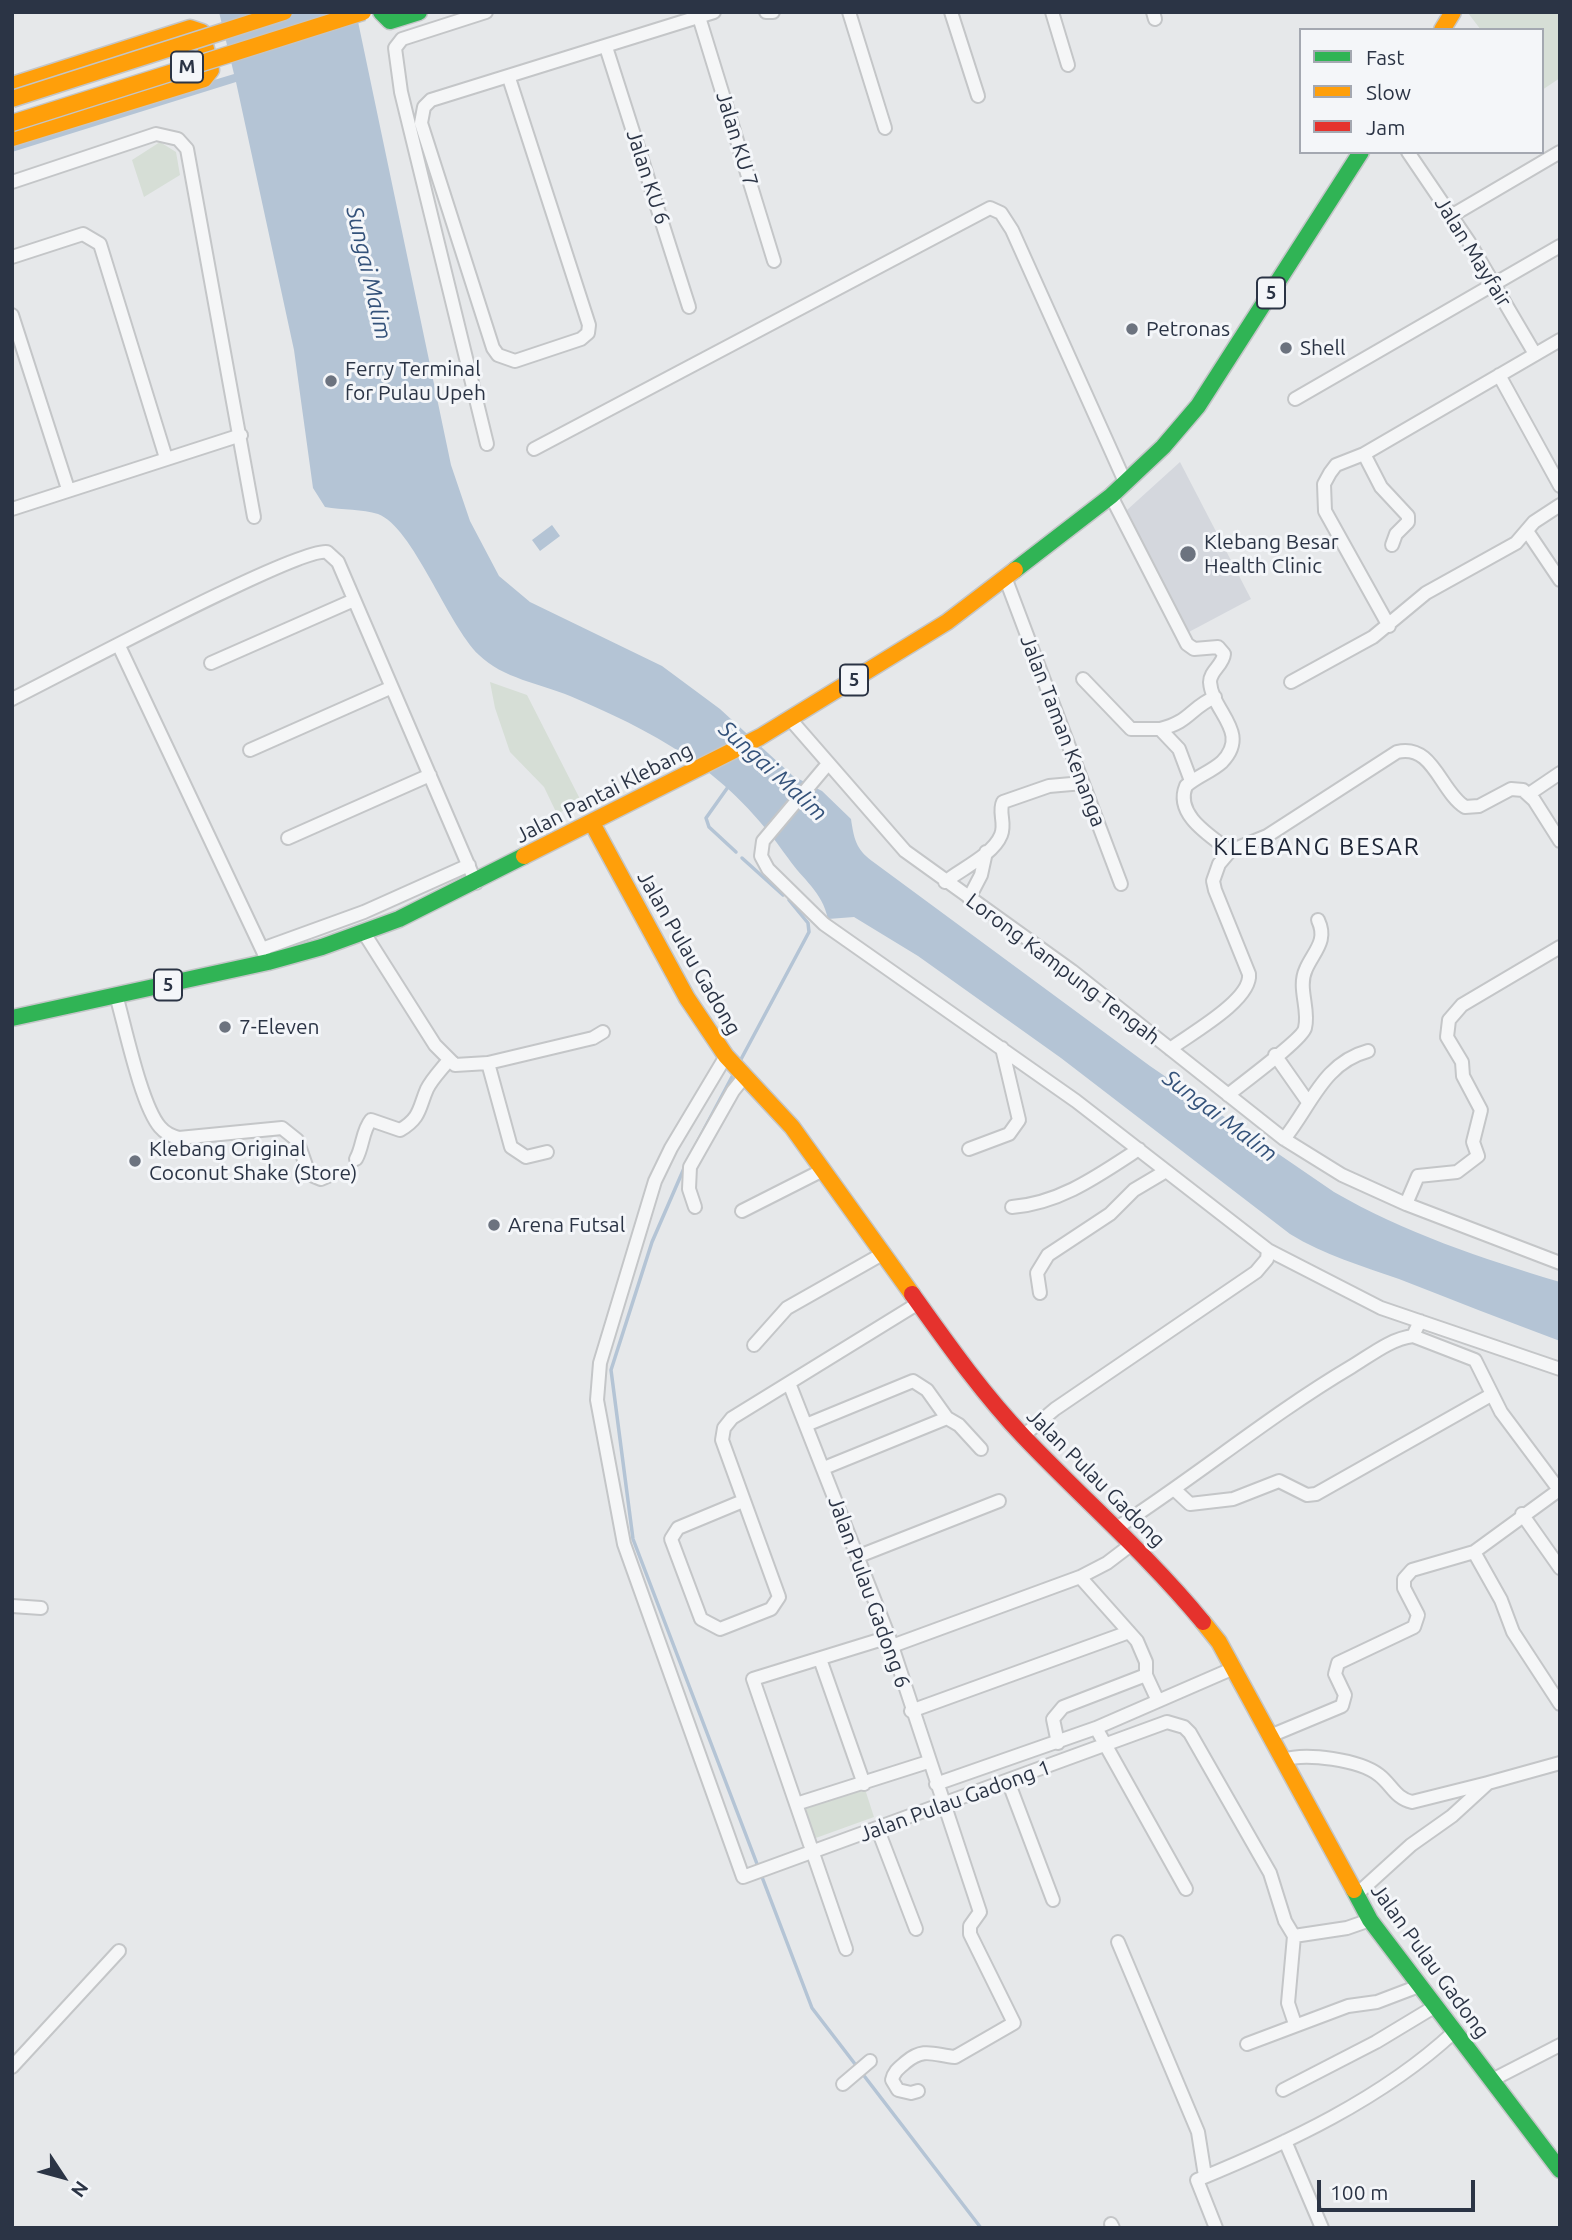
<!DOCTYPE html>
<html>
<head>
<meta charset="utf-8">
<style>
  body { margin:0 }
  #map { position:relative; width:1572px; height:2240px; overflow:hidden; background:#e6e8ea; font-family:Ubuntu,sans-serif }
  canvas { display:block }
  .frame { position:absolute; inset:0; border:14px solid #2b3445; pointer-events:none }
  .legend { position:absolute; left:1299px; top:28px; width:245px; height:126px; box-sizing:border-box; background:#f4f6f9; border:2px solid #a4a8b1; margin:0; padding:9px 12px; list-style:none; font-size:21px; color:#2b3445 }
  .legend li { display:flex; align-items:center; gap:14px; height:35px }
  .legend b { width:35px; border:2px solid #a4a8b1 }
  .north { position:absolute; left:28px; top:2142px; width:70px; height:70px; -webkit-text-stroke:5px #f4f6f9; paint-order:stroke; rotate:126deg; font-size:19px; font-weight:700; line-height:28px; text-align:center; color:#2b3445 }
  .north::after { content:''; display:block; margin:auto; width:24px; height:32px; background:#2b3445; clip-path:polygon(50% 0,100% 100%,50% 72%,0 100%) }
  .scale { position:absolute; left:1317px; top:2180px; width:158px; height:32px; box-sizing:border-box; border:4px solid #2b3445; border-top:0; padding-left:9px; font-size:21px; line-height:24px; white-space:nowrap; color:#2b3445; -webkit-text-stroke:5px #f4f6f9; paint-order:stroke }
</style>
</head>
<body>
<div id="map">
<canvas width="1572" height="2240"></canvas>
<div class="frame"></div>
<ul class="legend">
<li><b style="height:9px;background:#30b455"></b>Fast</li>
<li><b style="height:9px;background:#ff9f0a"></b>Slow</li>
<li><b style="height:9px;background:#e5322d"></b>Jam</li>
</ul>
<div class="north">N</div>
<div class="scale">100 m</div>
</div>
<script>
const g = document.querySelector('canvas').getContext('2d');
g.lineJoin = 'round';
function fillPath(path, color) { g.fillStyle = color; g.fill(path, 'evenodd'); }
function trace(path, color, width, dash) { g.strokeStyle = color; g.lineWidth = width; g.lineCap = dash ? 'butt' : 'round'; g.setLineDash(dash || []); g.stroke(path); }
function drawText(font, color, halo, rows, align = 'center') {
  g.font = font + ' Ubuntu,sans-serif'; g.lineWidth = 6; g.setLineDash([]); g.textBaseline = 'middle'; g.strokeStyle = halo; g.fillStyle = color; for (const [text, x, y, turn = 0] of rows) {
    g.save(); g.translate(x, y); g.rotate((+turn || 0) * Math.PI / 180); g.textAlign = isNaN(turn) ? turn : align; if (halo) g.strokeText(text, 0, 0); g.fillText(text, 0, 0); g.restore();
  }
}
fillPath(new Path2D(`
  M1180 462 1251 599 1187 633 1127 510Z`), '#d4d7dd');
fillPath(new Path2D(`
  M1560 12V78L1542 90V30H1481L1468 13Z
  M160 142 176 152 180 175 144 197 132 160Z
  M490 682 527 695 581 801 557 814 544 787 510 752 495 708Z
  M864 1786 874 1817 813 1839 803 1808Z`), '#d6ded6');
fillPath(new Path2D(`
  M219 12H356L451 465 470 521 499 576 530 602 662 666 720 709 793 776 822 791 851 819C854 839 856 849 872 861L1150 1066 1334 1192C1403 1232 1483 1259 1560 1282V1341C1506 1321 1453 1300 1399 1279 1362 1266 1324 1255 1290 1234L1061 1058 918 956 854 917 828 919C822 891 803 880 788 858 729 773 664 736 570 696 541 684 502 678 479 655 447 624 413 527 378 514 363 509 342 510 325 507L313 488 294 350 236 82 12 152V141L234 74Z
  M552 525 560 536 540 551 532 540Z`), '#b4c4d5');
trace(new Path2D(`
  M728 787 706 818 709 827 736 852
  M742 858 783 895
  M739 1063 809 932 808 923 789 900
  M693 1150 734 1073
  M685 1166 652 1242 611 1370 633 1539 812 2008 981 2228`), '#b4c4d5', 3.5);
const street = new Path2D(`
  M486 12 402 39 395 48 401 92 487 444
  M766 12H773
  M849 12 885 128
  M951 12 978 96
  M1052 12 1068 65
  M1153 12 1155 19
  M699 17 774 261
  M606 47 689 307
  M509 78 589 325 588 333 581 339 515 361 498 355 493 348 421 123 424 107 431 100 714 12
  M1408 152 1469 242 1535 354
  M12 182 156 134 178 139 187 149 254 517
  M1451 216 1560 152
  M12 257 83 234 100 244 166 458
  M12 315 68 489
  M1499 375 1560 486
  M1295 399 1560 246
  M534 449 990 208 1001 213 1012 230 1126 484
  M1364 454 1381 487 1408 516V522L1396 534 1392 545
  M1111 496 1187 644 1194 649 1218 647 1224 654C1223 665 1210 671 1210 682 1212 712 1251 732 1222 762 1211 772 1197 776 1186 786 1174 815 1211 836 1230 851
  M12 509 241 435
  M1527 531 1560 580
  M1005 577 1121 884
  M1389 626 1325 511 1324 484 1330 473 1336 465 1364 454 1560 340
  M119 646 268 962
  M211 663 354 600
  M1083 679 1131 729H1160L1179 749 1191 781
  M1291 682 1373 637 1426 593 1516 543 1534 522 1560 505
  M12 699C55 678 300 546 327 552L338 562 476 883
  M790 719 905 851 1072 971 1284 1139 1342 1175 1406 1204 1560 1263
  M1160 729C1190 722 1190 708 1215 697
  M250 750 390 688
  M827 765 763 841 761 856 768 869 824 924 1076 1101 1268 1250 1381 1308 1560 1369
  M1529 794 1560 773
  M288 838 430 775
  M945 882C961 869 993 855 1001 835 1006 823 998 812 1003 802L1049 786 1083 783
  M969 898 981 875 986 852
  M364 933 435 1045 455 1065 488 1063 593 1038 603 1032
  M262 949 364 912 469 865
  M116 995C125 1026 141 1105 160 1127 165 1133 171 1136 179 1138L282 1128 297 1140 309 1174 321 1179 328 1176
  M1170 1049C1190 1034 1252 1000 1249 974L1215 890 1213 881 1219 864 1230 851 1267 836 1397 752C1433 743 1440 791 1465 807L1479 806 1511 789 1523 790 1534 800 1560 841
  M1275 1055 1308 1102
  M726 1056 671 1148 655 1181 600 1363 597 1400 624 1544 743 1877 1167 1722 1184 1727 1190 1733 1270 1873 1285 1921 1294 1936 1288 2003 1295 2024
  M488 1063 511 1147 526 1157 547 1152
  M1228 1095C1241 1084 1303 1039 1305 1028 1310 1009 1297 988 1306 969 1314 951 1328 941 1318 920
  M1284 1139C1311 1106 1323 1063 1368 1051
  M969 1149 1009 1134 1019 1120 1002 1048
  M356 1159C363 1147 362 1131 371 1120L400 1130C421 1118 419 1107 427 1089 432 1079 441 1070 448 1061
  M1406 1204 1418 1176 1457 1172 1478 1156 1473 1142 1481 1110 1463 1076 1462 1062 1447 1037 1449 1020 1462 1005 1560 947
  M695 1207 689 1189 690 1167 733 1091 741 1081 748 1078
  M1012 1207C1061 1203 1099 1175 1139 1149
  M742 1211 823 1170
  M1040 1293 1037 1273 1048 1255 1110 1214 1134 1190 1166 1171
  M1413 1336 1475 1360 1501 1412 1560 1491
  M754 1345 787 1308 884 1253
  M789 1383 889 1637 980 1912 970 1926V1934L1014 2023 955 2057C934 2055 924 2047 906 2062 899 2068 894 2071 892 2080L898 2090 911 2093 918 2091
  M806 1425 913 1381 927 1390 947 1418
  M1023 1436 1055 1409 1256 1272 1267 1259 1268 1250
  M824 1468 947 1418 959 1425 981 1449
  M1175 1490 1190 1504 1233 1499 1279 1481 1307 1495 1316 1494 1491 1395
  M743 1501 678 1528 671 1539 701 1619 720 1629 771 1609 779 1597 722 1440 724 1428 732 1418 917 1304
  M1522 1514 1560 1568
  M1118 1527C1197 1476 1270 1415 1351 1367 1371 1355 1390 1339 1413 1336L1420 1321
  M1474 1552 1501 1600 1513 1632 1560 1704
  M859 1556 999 1501
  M1080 1577 1137 1641 1146 1662V1675L1158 1701
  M12 1606 41 1608
  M892 1646 1080 1577 1107 1563 1132 1544
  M820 1659 864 1784
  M911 1711 1129 1632
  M1096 1728 1186 1889
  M1270 1736 1342 1706 1345 1695 1335 1674 1338 1663 1414 1627 1418 1615 1404 1588V1579L1412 1570 1474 1552 1559 1490
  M1058 1743 1053 1719 1063 1707 1146 1675
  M1283 1760C1306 1752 1360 1760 1379 1775 1392 1785 1395 1798 1412 1802L1488 1783
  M1008 1781 1053 1900
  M936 1784 1096 1728 1234 1668
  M796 1804 928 1762
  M878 1830 916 1929
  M1356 1895 1411 1845 1452 1816 1488 1783 1560 1763
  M1294 1936 1347 1928 1370 1920
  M1118 1942 1198 2132 1205 2176
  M846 1949 753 1679 889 1637
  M1247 2044 1348 2006 1377 2002 1419 1986
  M12 2067 119 1951
  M1492 2080 1560 2045
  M843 2084 870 2061
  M1283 2090 1376 2042 1434 2007
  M1285 2141 1322 2228
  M1111 2224 1113 2228
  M1216 2228 1197 2180C1287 2143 1382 2099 1454 2032`);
const fast = new Path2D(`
  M381 12 390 21 419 12
  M1015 570 1111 496 1163 447 1198 406 1361 152
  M12 1018 268 962 322 947 399 919 524 856
  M1354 1890 1370 1920 1560 2170`);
const slow = new Path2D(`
  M1442 30 1453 12
  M12 85 190 28 202 32 211 70 204 79 12 138
  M592 823 687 998 726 1056 792 1127 912 1294
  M524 856 760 737 947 622 1015 570
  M1203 1622 1219 1642 1354 1890`);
const jam = new Path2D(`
  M912 1294C947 1343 982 1393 1024 1437 1083 1499 1148 1555 1203 1622`);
trace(street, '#c4c6c8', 16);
trace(fast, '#c4c6c8', 19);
trace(slow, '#c4c6c8', 19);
trace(jam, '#c4c6c8', 19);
trace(street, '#f5f6f7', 12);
trace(fast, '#30b455', 16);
trace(slow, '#ff9f0a', 16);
trace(jam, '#e5322d', 16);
const slowBridge = new Path2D(`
  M12 99 284 12
  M12 123 363 12`);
trace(slowBridge, '#c2c5c8', 19, []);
trace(slowBridge, '#ff9f0a', 16);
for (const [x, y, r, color] of [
  [1132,329,7,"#6c737f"],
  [1286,348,7,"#6c737f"],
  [331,381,7,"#6c737f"],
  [1188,554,9,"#6c737f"],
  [225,1027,7,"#6c737f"],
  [135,1161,7,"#6c737f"],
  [494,1225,7,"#6c737f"]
]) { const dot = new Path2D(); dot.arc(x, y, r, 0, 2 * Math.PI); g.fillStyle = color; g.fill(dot); trace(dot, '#f4f6f9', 2.5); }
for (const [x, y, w] of [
  [187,67,32],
  [1271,293,28],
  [854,680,28],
  [168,985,28]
]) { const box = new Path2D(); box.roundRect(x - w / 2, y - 15.5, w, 31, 5); g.fillStyle = '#f4f6f9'; g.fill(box); trace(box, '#2b3445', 2); }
drawText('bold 19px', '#2b3445', null, [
  ["M",187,67],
  ["5",1271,293],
  ["5",854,680],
  ["5",168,985]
]);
drawText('21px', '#2b3445', '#f4f6f9', [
  ["Jalan KU 7",737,139,73],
  ["Jalan KU 6",648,177,72],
  ["Jalan Mayfair",1473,252,58],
  ["Jalan Taman Kenanga",1063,731,69],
  ["Jalan Pantai Klebang",604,793,-27],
  ["Jalan Pulau Gadong",689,953,60],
  ["Lorong Kampung Tengah",1063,969,37],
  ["Jalan Pulau Gadong",1096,1478,45],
  ["Jalan Pulau Gadong 6",869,1592,70],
  ["Jalan Pulau Gadong 1",955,1801,-20],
  ["Jalan Pulau Gadong",1430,1961,54]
]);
drawText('21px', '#2b3445', '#f4f6f9', [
  ["Petronas",1146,329],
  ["Shell",1300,348],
  ["Ferry Terminal",345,369],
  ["for Pulau Upeh",345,393],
  ["Klebang Besar",1204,542],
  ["Health Clinic",1204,566],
  ["7-Eleven",239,1027],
  ["Klebang Original",149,1149],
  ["Coconut Shake (Store)",149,1173],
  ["Arena Futsal",508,1225]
], 'left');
drawText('italic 23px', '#34527a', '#f4f6f9', [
  ["Sungai Malim",369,273,77],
  ["Sungai Malim",773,771,42],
  ["Sungai Malim",1220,1116,37]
]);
g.letterSpacing = '2px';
drawText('24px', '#1d2536', '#f4f6f9', [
  ["KLEBANG BESAR",1317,847]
]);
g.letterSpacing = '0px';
</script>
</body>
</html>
